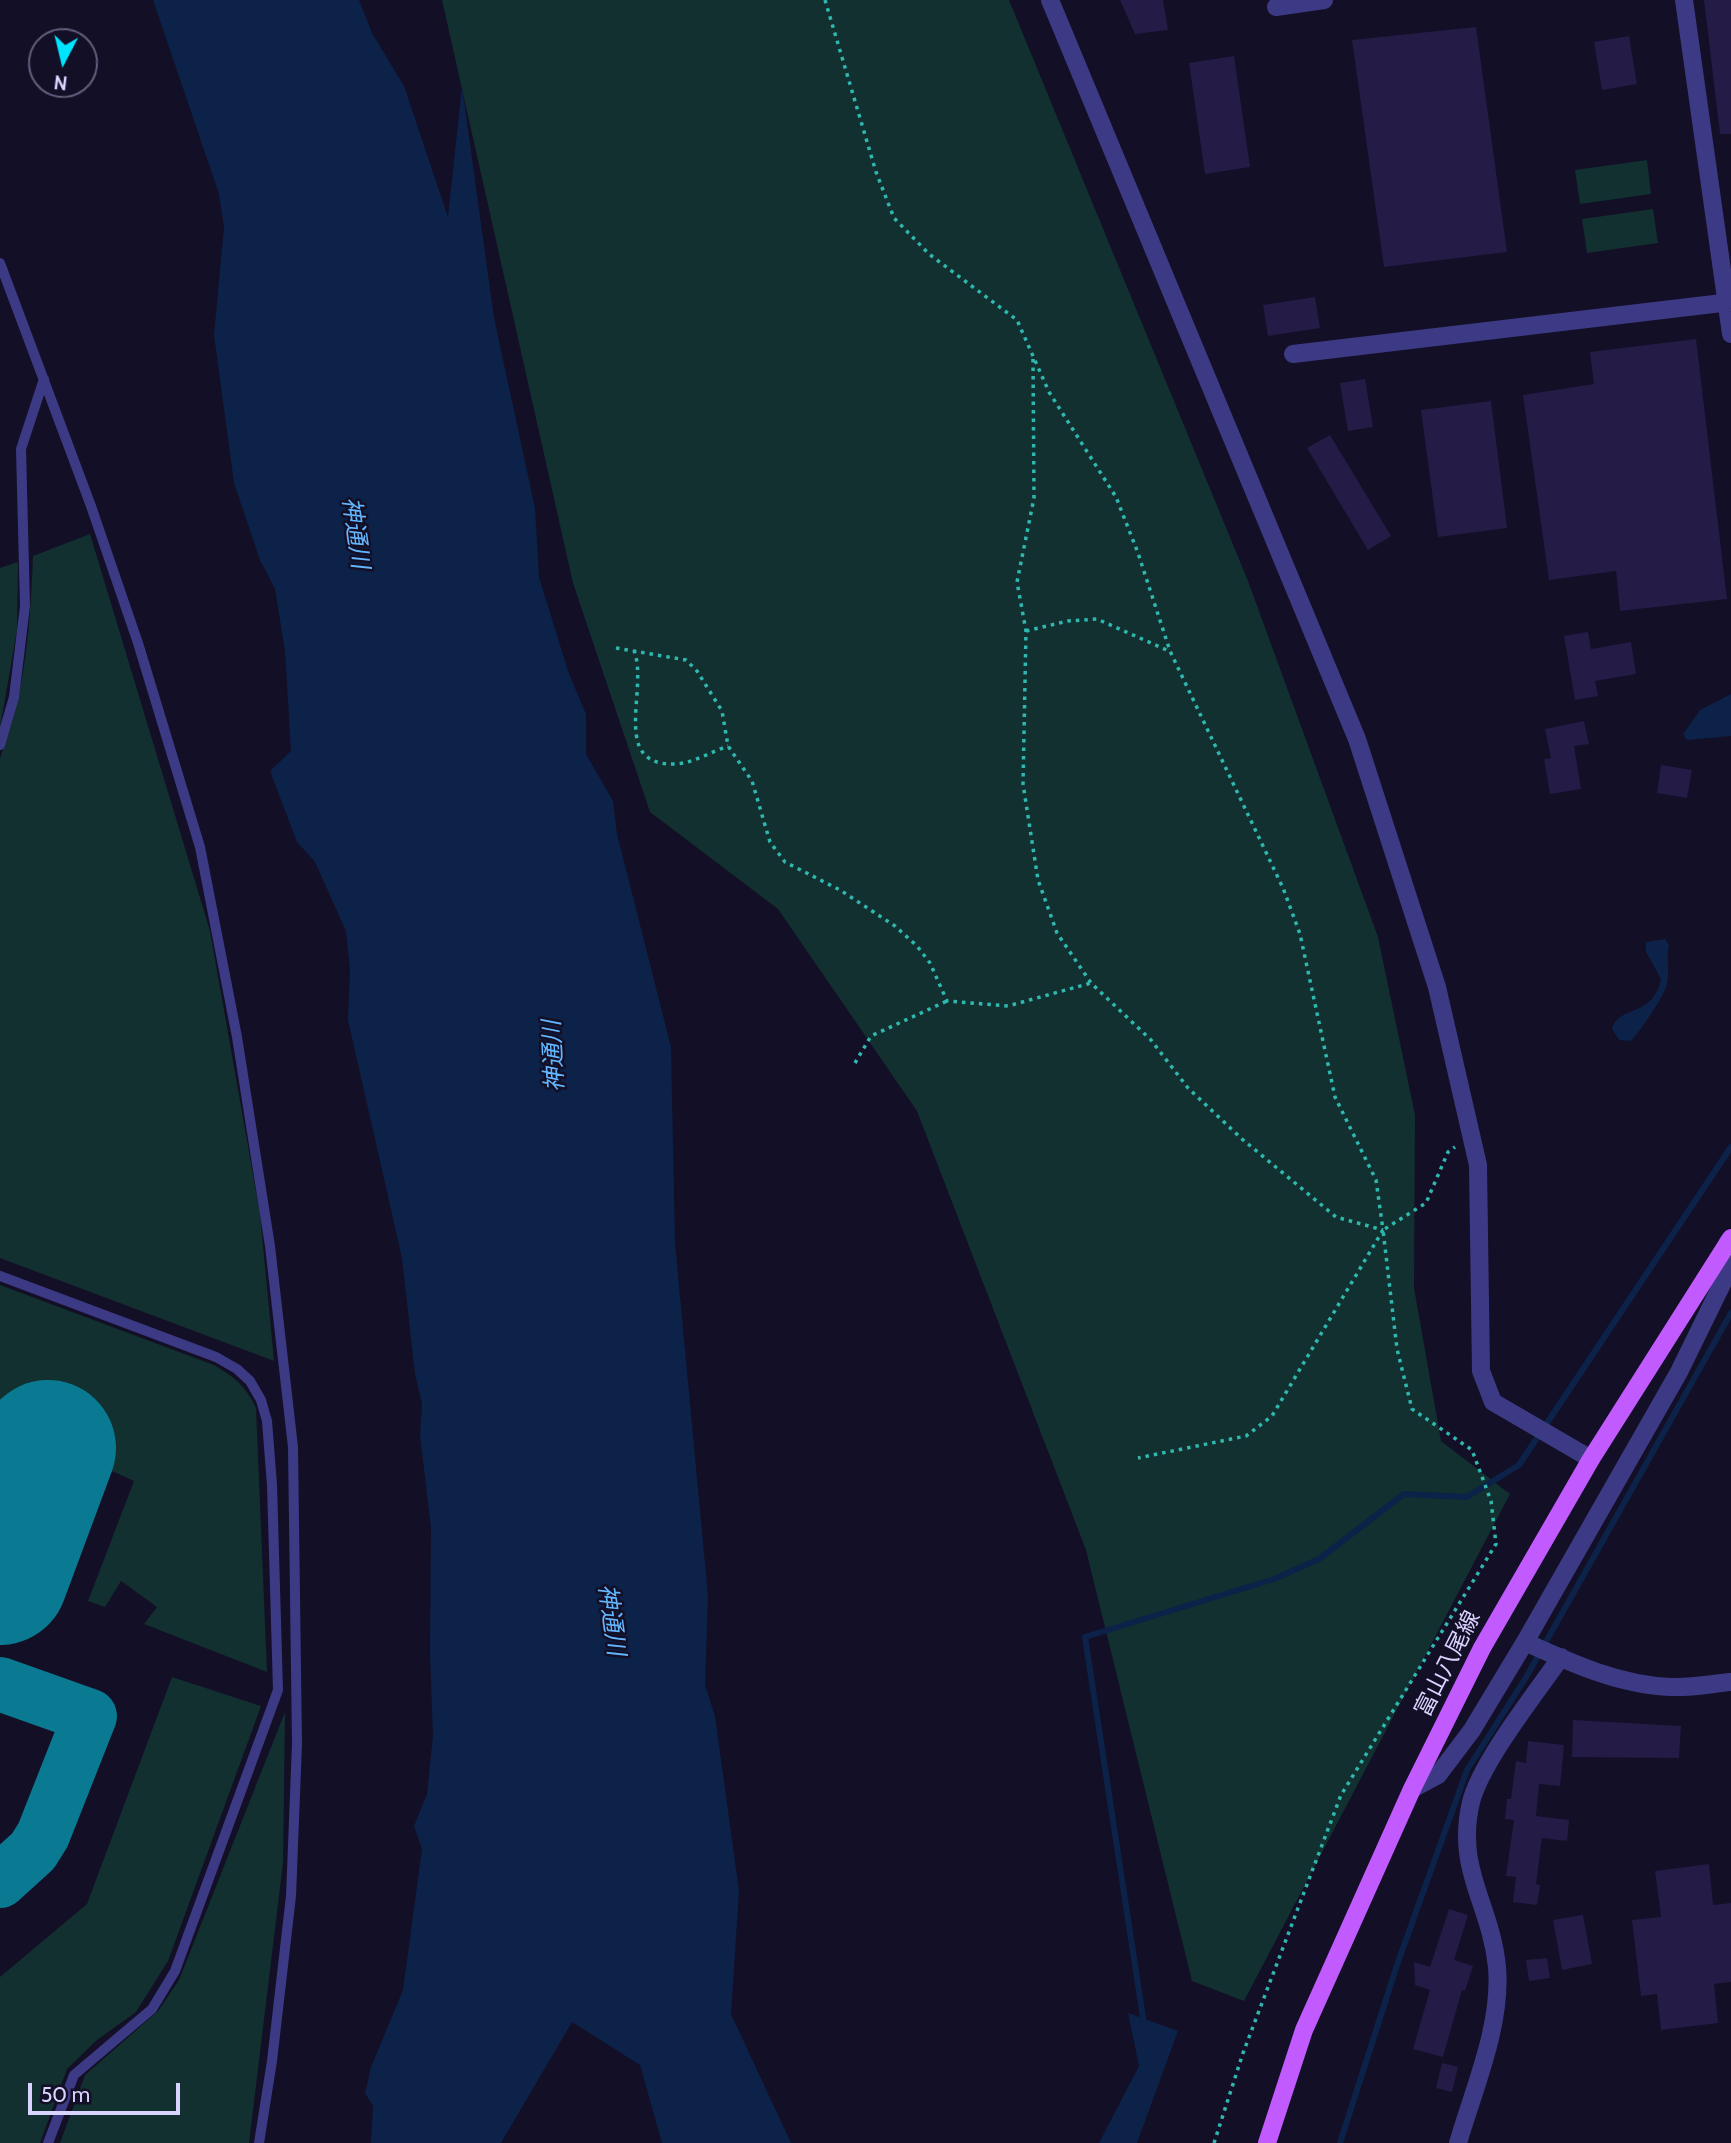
<!DOCTYPE html>
<html>
<head>
<meta charset="utf-8">
<style>
  body { margin:0 }
  #map { position:relative; width:1731px; height:2143px; overflow:hidden; background:#130f26; font-family:Cabin,sans-serif }
  canvas { display:block }
  .north { position:absolute; left:28px; top:28px; width:70px; height:70px; box-sizing:border-box; background:#130f26; border:2px solid #625e7d; border-radius:50%; rotate:187deg; font-size:19px; font-weight:700; line-height:28px; text-align:center; color:#d9d4ff }
  .north::after { content:''; display:block; margin:auto; width:24px; height:32px; background:#00e5ff; clip-path:polygon(50% 0,100% 100%,50% 72%,0 100%) }
  .scale { position:absolute; left:28px; top:2083px; width:152px; height:32px; box-sizing:border-box; border:4px solid #d9d4ff; border-top:0; padding-left:9px; font-size:21px; line-height:24px; white-space:nowrap; color:#d9d4ff; -webkit-text-stroke:5px #130f26; paint-order:stroke }
</style>
</head>
<body>
<div id="map">
<canvas width="1731" height="2143"></canvas>
<div class="north">N</div>
<div class="scale">50 m</div>
</div>
<script>
const g = document.querySelector('canvas').getContext('2d');
g.lineJoin = 'round';
function fillPath(path, color) { g.fillStyle = color; g.fill(path, 'evenodd'); }
function trace(path, color, width, dash) { g.strokeStyle = color; g.lineWidth = width; g.lineCap = dash ? 'butt' : 'round'; g.setLineDash(dash || []); g.stroke(path); }
function drawText(font, color, halo, rows, align = 'center') {
  g.font = font + ' Cabin,"Noto Sans JP",sans-serif'; g.lineWidth = 5; g.setLineDash([]); g.textBaseline = 'middle'; g.strokeStyle = halo; g.fillStyle = color; for (const [text, x, y, turn = 0] of rows) {
    g.save(); g.translate(x, y); g.rotate((+turn || 0) * Math.PI / 180); g.textAlign = isNaN(turn) ? turn : align; if (halo) g.strokeText(text, 0, 0); g.fillText(text, 0, 0); g.restore();
  }
}
fillPath(new Path2D(`
  M442 0H1009L1248 581 1378 937 1415 1115 1414 1288 1441 1441 1510 1494 1244 2001 1192 1981 1086 1550 917 1111 778 909 650 812 573 583Z
  M1647 160 1651 194 1580 204 1575 170Z
  M1653 209 1658 243 1587 253 1582 219Z
  M90 534 210 931 260 1214 274 1361 0 1258V758C26 690 30 628 33 556Z
  M18 562 17 630 0 728V568Z
  M0 1285 214 1365C234 1377 246 1386 256 1408L267 1672 144 1624 157 1607 121 1581 105 1607 88 1601 134 1481 0 1420Z
  M172 1677 261 1706 168 1961 136 2012 97 2040 67 2069 40 2143H0V1977L87 1904Z
  M285 1712 283 1863 249 2143H60L85 2075 158 2011 179 1980Z`), '#12302f');
fillPath(new Path2D(`
  M153 0H359L372 33 404 86 448 217 462 86 494 318 535 508 539 577 569 674 586 714V754L613 801 617 834 671 1047 675 1243 708 1596 705 1685 715 1716 739 1891 731 2014 791 2143H662L640 2065 572 2022 501 2143H371L373 2106 365 2093 371 2067 403 1990 422 1849 414 1826 427 1794 433 1735 430 1653 431 1529 420 1435 422 1404 415 1374 402 1258 348 1020 350 970 346 931 315 862 297 842 270 771 291 751 285 651 275 589 260 560 234 483 214 335 224 227 219 194Z
  M1731 694V736L1687 740 1683 734 1700 710Z
  M1665 939 1669 945C1666 959 1670 970 1667 984 1666 994 1638 1034 1631 1041L1619 1040 1612 1029C1618 1005 1653 1018 1661 979L1646 952V942Z
  M1128 2013 1178 2031 1137 2143H1099L1139 2066Z`), '#0c2248');
trace(new Path2D(`
  M1144 2024 1085 1637 1274 1579 1319 1559 1404 1494 1467 1497 1519 1465 1731 1147
  M1340 2143 1398 1962 1467 1770 1525 1679 1731 1313`), '#0c2248', 6);
trace(new Path2D(`
  M0 1684 90 1716 43 1835 33 1851 0 1881`), '#0a7a92', 54);
trace(new Path2D(`
  M0 1577 48 1448`), '#0a7a92', 136);
fillPath(new Path2D(`
  M1120 0H1163L1168 30 1135 34Z
  M1704 0H1731V134H1720Z
  M1476 27 1507 252 1384 267 1352 40Z
  M1629 36 1637 84 1602 90 1594 42Z
  M1234 56 1250 167 1205 174 1189 63Z
  M1315 297 1320 328 1268 336 1263 305Z
  M1696 339 1727 599 1620 611 1616 571 1549 580 1523 395 1594 384 1590 352Z
  M1365 379 1373 427 1348 431 1340 383Z
  M1491 401 1507 528 1438 537 1421 410Z
  M1330 435 1391 536 1368 550 1307 448Z
  M1588 632 1591 649 1631 642 1636 674 1595 681 1598 696 1575 700 1564 636Z
  M1584 721 1589 744 1574 746 1581 789 1550 794 1544 759 1551 758 1545 729Z
  M1661 765 1692 770 1687 798 1657 793Z
  M1573 1720 1681 1726 1679 1758 1572 1757Z
  M1528 1741 1564 1745 1560 1786 1539 1784 1536 1816 1569 1820 1567 1841 1542 1838 1536 1884 1540 1885 1537 1905 1513 1902 1516 1877 1506 1876 1514 1820 1505 1819 1507 1799H1511L1516 1761 1526 1763Z
  M1709 1864 1713 1905 1731 1903V1982L1714 1984 1718 2023 1661 2030 1657 1994 1641 1996 1632 1920 1661 1917 1655 1871Z
  M1449 1909 1468 1915 1454 1960 1473 1966 1465 1991 1462 1990 1443 2057 1413 2049 1430 1990 1415 1985 1414 1962 1430 1967Z
  M1583 1915 1592 1964 1562 1970 1553 1920Z
  M1547 1958 1550 1978 1529 1981 1526 1960Z
  M1442 2063 1458 2067 1452 2092 1436 2088Z`), '#241b47');
trace(new Path2D(`
  M825 0 876 172 894 218 929 254 1017 320 1049 392 1116 497 1138 553 1170 651 1283 888 1300 934 1335 1097 1376 1180 1383 1230 1272 1416 1246 1436 1138 1458
  M1033 359 1034 498 1017 582 1026 631 1023 784 1038 880 1057 933 1091 983 1151 1040 1188 1088 1242 1139 1336 1217 1383 1230
  M1026 631 1068 621 1097 619 1169 651
  M616 648 686 660 697 671 722 711 728 746 752 781 770 842 785 862 840 890 895 926 917 946 930 963 947 1001 1008 1006 1091 983
  M634 650C649 690 609 767 676 764 693 763 713 751 728 746
  M855 1063 871 1036 947 1001
  M1214 2143 1243 2053 1341 1795 1496 1544 1491 1501 1472 1450 1412 1409 1397 1349 1383 1230 1426 1203 1448 1152 1455 1147`), '#2fb8b0', 3.5, [3.5, 5]);
trace(new Path2D(`
  M0 263 91 506 138 643 200 847 237 1037 270 1246 293 1447 297 1744 291 1896 272 2061 259 2143
  M0 745 14 697 25 606 21 449 44 379
  M0 1276 216 1357 237 1369 250 1381 261 1400 267 1421 272 1485 278 1690 175 1971 152 2009 74 2075 48 2143`), '#3d3a85', 10);
trace(new Path2D(`
  M1050 0 1357 739 1437 987 1478 1165 1481 1371 1493 1402 1591 1459
  M1684 0 1731 334
  M1276 7 1324 0
  M1293 354 1731 302
  M1525 1642 1679 1372 1726 1276 1728 1242
  M1412 1789 1438 1775 1472 1730 1525 1642C1571 1663 1619 1685 1671 1687 1690 1688 1711 1684 1731 1682
  M1458 2143C1474 2088 1502 2025 1497 1967 1491 1904 1455 1870 1471 1802 1481 1762 1536 1693 1561 1657`), '#3d3a85', 18);
trace(new Path2D(`
  M1267 2143 1304 2030 1412 1789 1482 1648 1591 1459 1731 1238`), '#c25bff', 18);
drawText('23px', '#d9d4ff', '#130f26', [
  ["富山八尾線",1448,1664,-63]
]);
drawText('italic 24px', '#62b6ff', '#130f26', [
  ["神通川",355,533,82],
  ["神通川",554,1056,-93],
  ["神通川",611,1620,82]
]);
</script>
</body>
</html>
